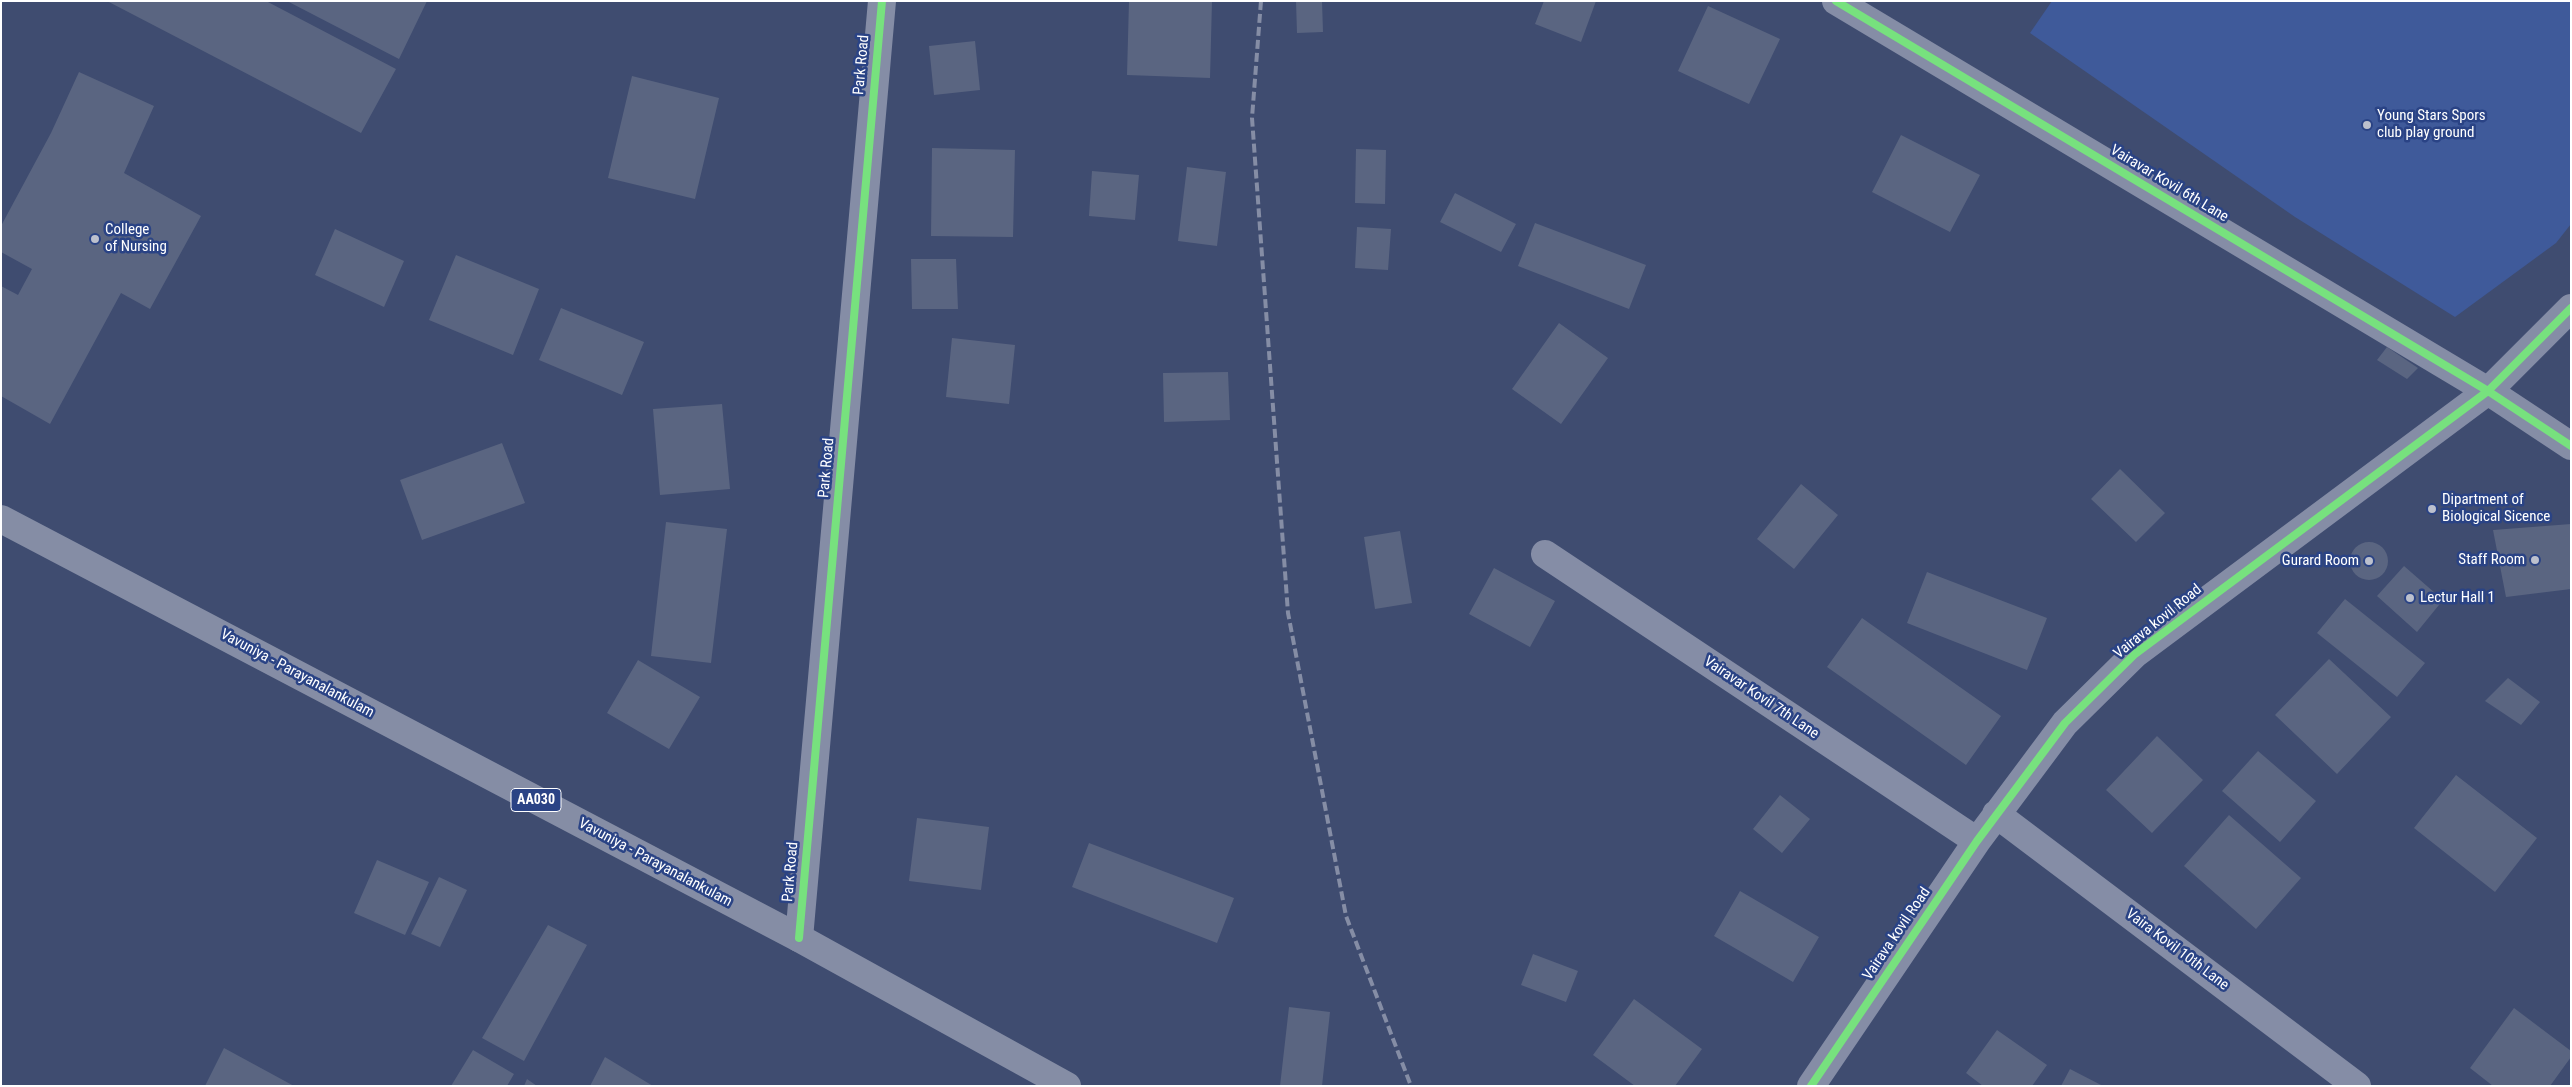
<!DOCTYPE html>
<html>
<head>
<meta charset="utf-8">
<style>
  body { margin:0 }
  #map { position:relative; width:2572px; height:1087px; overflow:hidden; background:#3f4c70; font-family:"Roboto Condensed",sans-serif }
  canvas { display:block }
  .frame { position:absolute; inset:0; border:2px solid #fff; pointer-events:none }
</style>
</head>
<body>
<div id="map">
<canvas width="2572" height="1087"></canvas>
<div class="frame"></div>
</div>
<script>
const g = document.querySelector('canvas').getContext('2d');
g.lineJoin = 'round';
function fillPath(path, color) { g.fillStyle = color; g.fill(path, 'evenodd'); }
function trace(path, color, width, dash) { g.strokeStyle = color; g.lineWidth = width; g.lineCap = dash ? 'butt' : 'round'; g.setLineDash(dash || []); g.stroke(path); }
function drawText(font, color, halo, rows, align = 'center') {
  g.font = font + ' "Roboto Condensed",sans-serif'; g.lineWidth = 5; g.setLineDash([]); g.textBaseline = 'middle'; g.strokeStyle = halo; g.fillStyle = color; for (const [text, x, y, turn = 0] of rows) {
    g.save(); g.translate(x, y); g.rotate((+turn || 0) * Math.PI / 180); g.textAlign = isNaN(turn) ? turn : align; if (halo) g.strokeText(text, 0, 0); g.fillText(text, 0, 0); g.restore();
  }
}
fillPath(new Path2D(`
  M2052 1H2571V224L2556 243 2455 317 2295 217 2030 33Z`), '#3f5a9a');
fillPath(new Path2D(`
  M107 1H266L396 69 361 133Z
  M287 1H427L399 59Z
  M1129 1H1212L1210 78 1127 75Z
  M1296 1H1322L1323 32 1297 33Z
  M1544 1H1596L1581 42 1535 24Z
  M1708 6 1780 39 1749 104 1678 71Z
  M975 41 980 90 934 95 929 46Z
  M79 72 154 106 124 173 201 216 150 309 121 293 50 424 1 396V286L18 295 32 269 1 252V226L51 133Z
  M632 76 719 98 695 199 608 178Z
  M1901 135 1980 175 1950 232 1872 192Z
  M932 148 1015 150 1013 237 931 236Z
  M1356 149 1386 150 1385 204 1355 203Z
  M1187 167 1226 172 1217 246 1178 241Z
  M1092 171 1139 175 1135 220 1089 216Z
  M1455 193 1516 224 1501 252 1440 222Z
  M1535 223 1646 265 1629 309 1518 266Z
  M1357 227 1391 229 1388 270 1355 268Z
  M335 229 404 261 384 307 315 275Z
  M456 255 539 289 513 355 429 320Z
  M911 259H956L958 309H912Z
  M561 308 644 342 622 395 539 360Z
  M1559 323 1608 358 1561 424 1512 389Z
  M952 338 1015 345 1009 404 946 397Z
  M2387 347 2418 368 2407 379 2377 360Z
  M1228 372 1230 420 1164 422 1163 373Z
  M722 404 730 489 660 495 653 409Z
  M502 443 525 503 422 540 400 480Z
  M2120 469 2165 513 2136 542 2091 499Z
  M1801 484 1838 515 1794 569 1757 539Z
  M666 522 727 529 711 663 651 656Z
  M2571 524V589L2506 597 2493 530Z
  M1400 531 1412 603 1375 609 1364 537Z
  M2350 561a19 19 0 1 1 38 0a19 19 0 1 1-38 0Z
  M2404 566 2443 600 2417 632 2377 596Z
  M1494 568 1555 601 1530 647 1469 614Z
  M1927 572 2047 618 2027 670 1907 623Z
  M2345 599 2425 663 2397 697 2317 633Z
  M1862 618 2001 716 1966 765 1827 667Z
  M2329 659 2391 717 2337 774 2275 715Z
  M638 660 700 697 669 749 607 713Z
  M2508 678 2540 702 2521 725 2485 701Z
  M2157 736 2203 780 2152 833 2106 790Z
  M2258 751 2316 801 2280 842 2222 791Z
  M2456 775 2537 838 2495 892 2414 828Z
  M1780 795 1810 819 1782 853 1753 829Z
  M2229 815 2301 878 2256 929 2184 866Z
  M917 818 989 827 981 890 909 881Z
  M1089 843 1234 898 1217 943 1072 887Z
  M377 860 429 882 405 935 354 913Z
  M439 877 467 890 440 947 411 934Z
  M1740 891 1819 937 1793 982 1714 936Z
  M548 925 587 945 524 1061 482 1038Z
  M1533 954 1578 971 1566 1002 1521 985Z
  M1634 999 1702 1049 1675 1086H1635L1593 1055Z
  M1289 1007 1330 1012 1322 1086H1280Z
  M2514 1008 2571 1051V1057L2550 1086H2493L2470 1068Z
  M1997 1030 2047 1065 2032 1086H1983L1966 1073Z
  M224 1048 294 1086H205Z
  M473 1050 514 1074 507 1086H451Z
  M605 1057 653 1086H590Z
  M2070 1069 2103 1086H2061Z
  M527 1079 537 1086H524Z`), '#5a6581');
trace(new Path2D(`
  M1836 1 2488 391 2571 446
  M1545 554 1977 841
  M1996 814 2357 1086
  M799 938 882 1
  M1811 1086 1977 841 2065 723 2135 654 2488 391 2571 308`), '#858da6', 28);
trace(new Path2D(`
  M1 519 799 938 1067 1086`), '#858da5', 28);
trace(new Path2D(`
  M1261 1 1252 118 1288 613 1346 916 1411 1086`), '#858da5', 4, [9, 4]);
trace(new Path2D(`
  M1836 1 2488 391 2571 446
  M799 938 882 1
  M1811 1086 1977 841 2065 723 2135 654 2488 391 2571 308`), '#77e17e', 8);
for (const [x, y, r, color] of [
  [2367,125,5,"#bcc0cd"],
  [95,239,5,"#bcc0cd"],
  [2432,509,5,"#bcc0cd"],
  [2535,560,5,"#bcc0cd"],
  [2369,561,5,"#bcc0cd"],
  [2410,598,5,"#bcc0cd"]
]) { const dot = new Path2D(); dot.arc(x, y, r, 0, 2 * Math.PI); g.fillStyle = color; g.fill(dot); trace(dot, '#2a4385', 2); }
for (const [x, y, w] of [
  [536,800,50]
]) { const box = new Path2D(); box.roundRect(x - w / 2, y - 11.5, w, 23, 4); g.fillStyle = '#2a4385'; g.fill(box); trace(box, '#fff', 1); }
drawText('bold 14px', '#fff', null, [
  ["AA030",536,800]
]);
drawText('15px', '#fff', '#2a4385', [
  ["Park Road",862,65,-85],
  ["Vairavar Kovil 6th Lane",2169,184,31],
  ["Park Road",827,468,-85],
  ["Vairava kovil Road",2158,622,-39],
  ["Vavuniya - Parayanalankulam",297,674,28],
  ["Vairavar Kovil 7th Lane",1761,698,34],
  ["Vavuniya - Parayanalankulam",655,863,28],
  ["Park Road",791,872,-85],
  ["Vairava kovil Road",1897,934,-56],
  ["Vaira Kovil 10th Lane",2177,950,37]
]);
drawText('15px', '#fff', '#2a4385', [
  ["Young Stars Spors",2377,116],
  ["club play ground",2377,133],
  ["College",105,230],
  ["of Nursing",105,247],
  ["Dipartment of",2442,500],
  ["Biological Sicence",2442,517],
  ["Staff Room",2525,560,"right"],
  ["Gurard Room",2359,561,"right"],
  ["Lectur Hall 1",2420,598]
], 'left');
</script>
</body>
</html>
